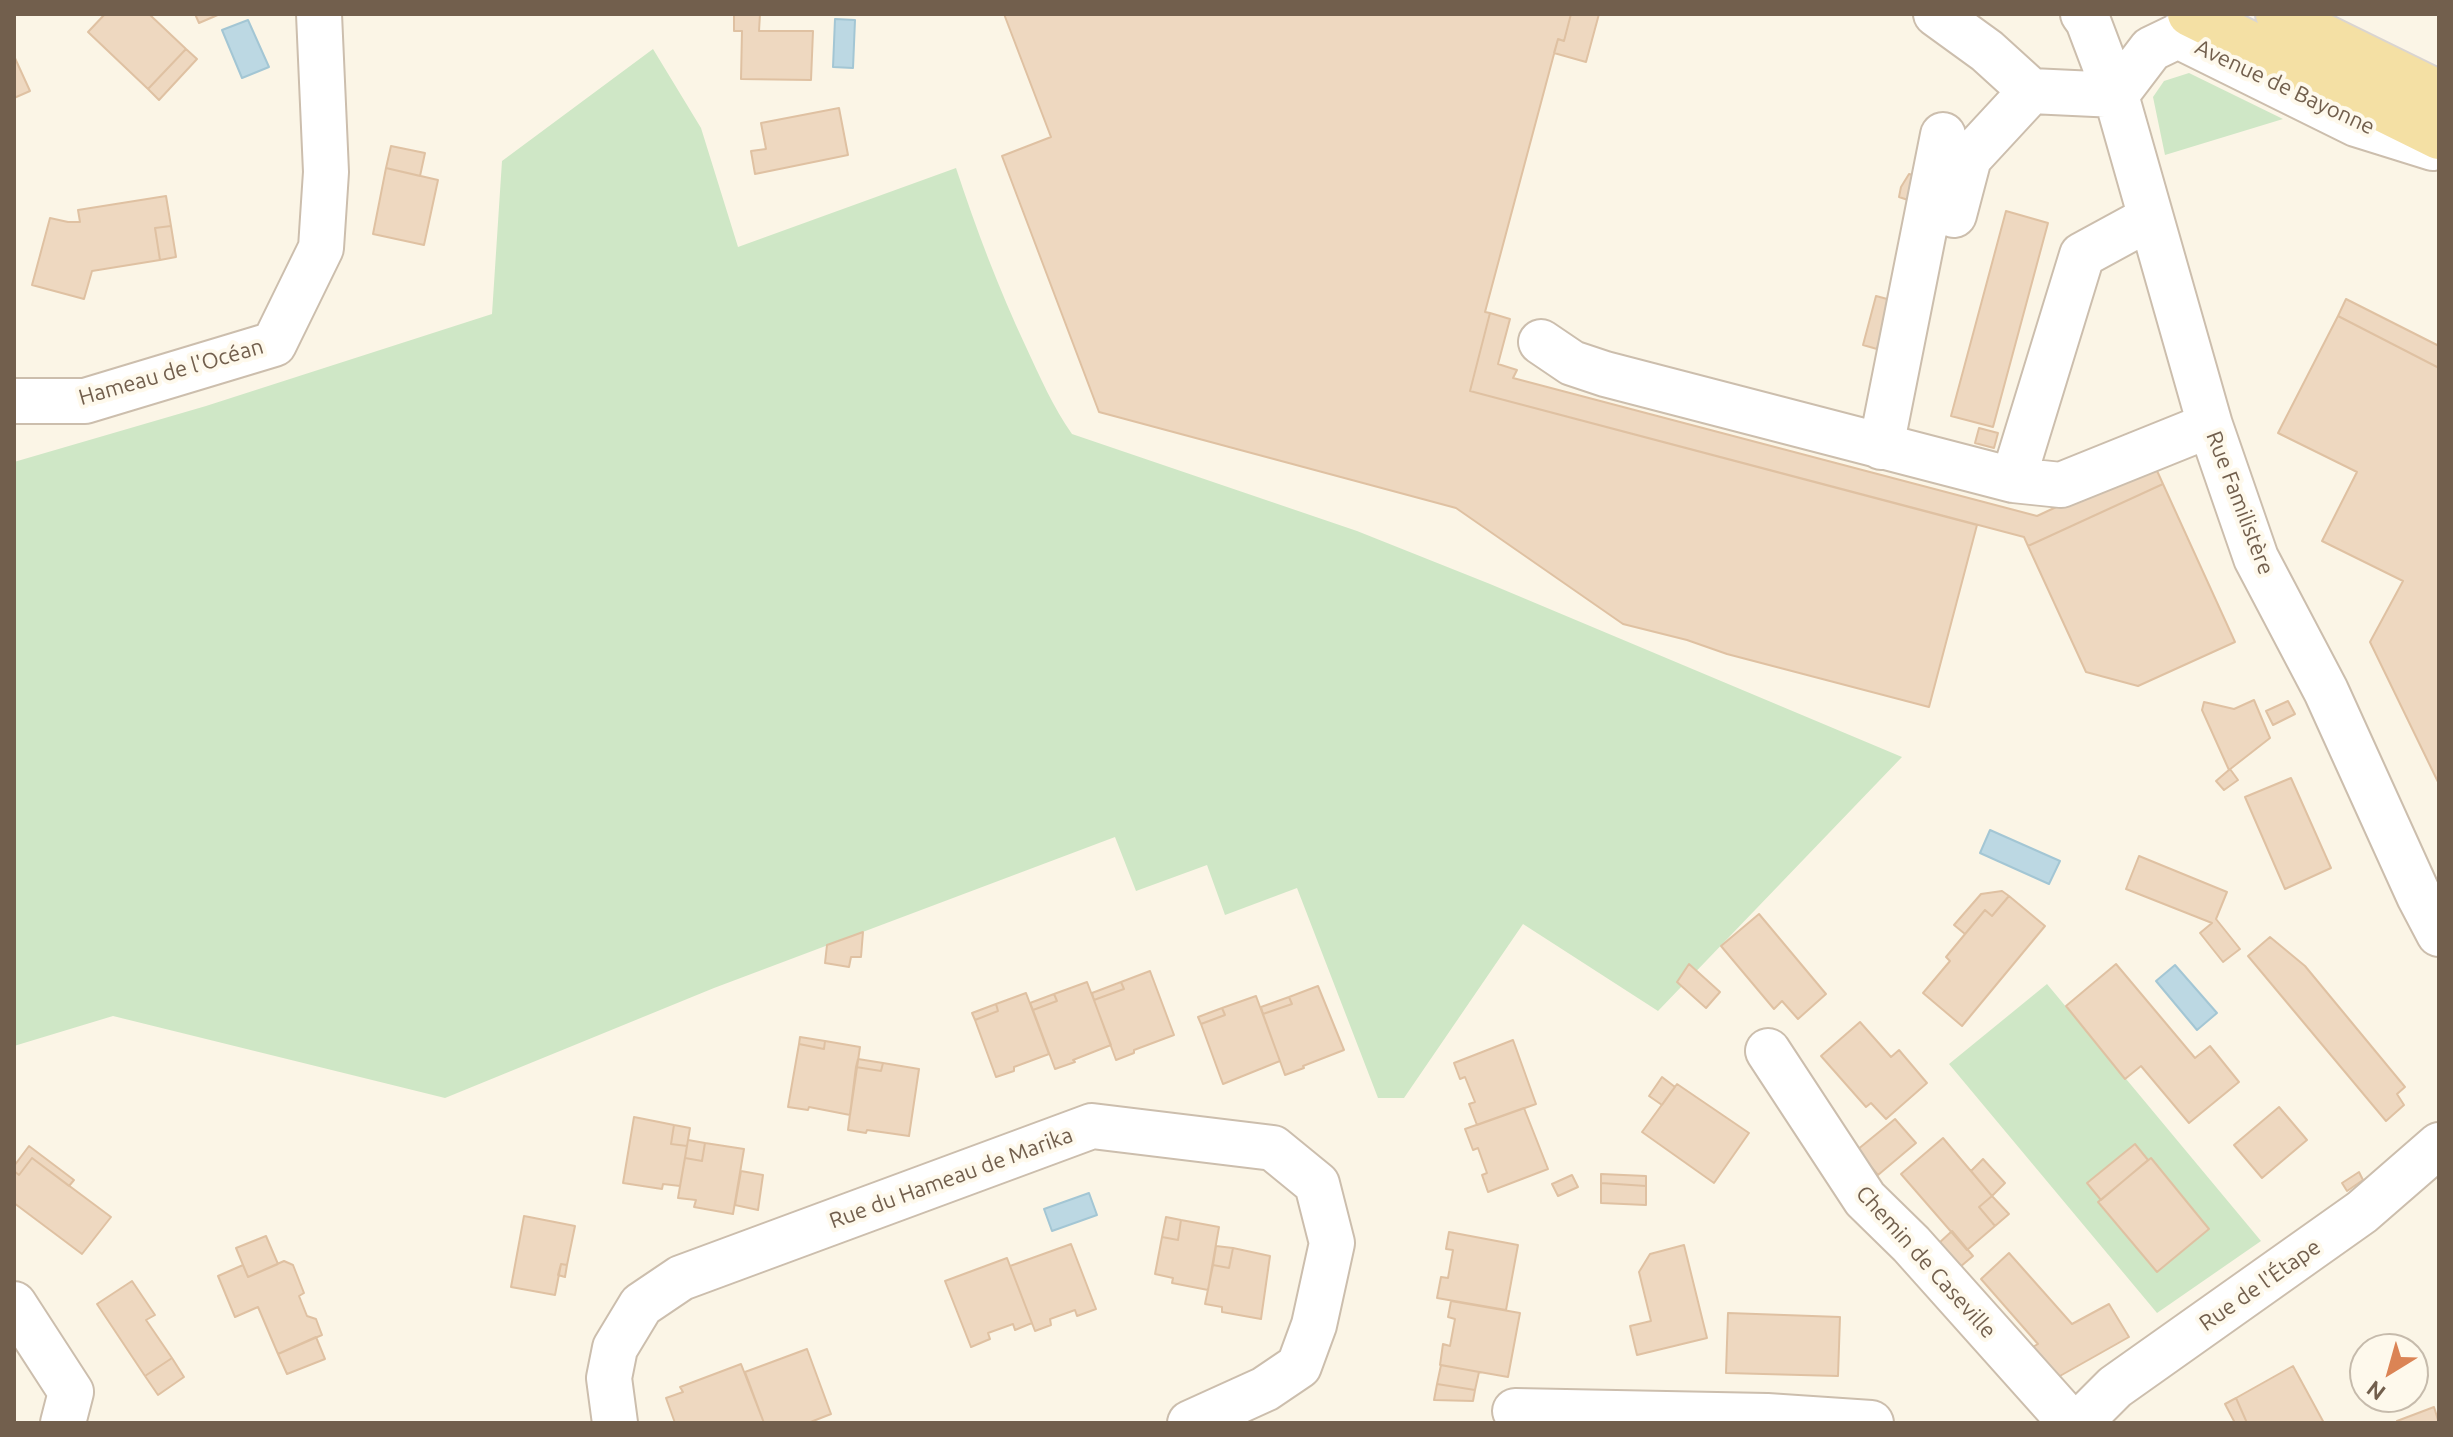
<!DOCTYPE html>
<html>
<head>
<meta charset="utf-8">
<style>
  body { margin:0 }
  #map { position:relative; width:2453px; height:1437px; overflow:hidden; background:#fbf5e6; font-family:Ubuntu,sans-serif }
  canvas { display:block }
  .frame { position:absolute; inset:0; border:16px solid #725f4d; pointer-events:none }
  .north { position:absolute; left:2349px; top:1333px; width:80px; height:80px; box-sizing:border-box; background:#fef9ec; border:2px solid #c6bbac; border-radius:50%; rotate:217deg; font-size:22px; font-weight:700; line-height:32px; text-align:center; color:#725f4d }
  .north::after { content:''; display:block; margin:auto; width:28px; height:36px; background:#db8455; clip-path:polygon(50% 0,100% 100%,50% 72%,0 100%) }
</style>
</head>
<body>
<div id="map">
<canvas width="2453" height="1437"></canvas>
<div class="frame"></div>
<div class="north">N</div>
</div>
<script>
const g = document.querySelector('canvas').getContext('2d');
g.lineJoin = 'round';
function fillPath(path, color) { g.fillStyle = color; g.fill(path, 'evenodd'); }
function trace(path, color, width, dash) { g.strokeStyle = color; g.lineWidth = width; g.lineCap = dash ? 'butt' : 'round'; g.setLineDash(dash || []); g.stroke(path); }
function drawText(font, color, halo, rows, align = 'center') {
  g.font = font + ' Ubuntu,sans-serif'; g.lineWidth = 8; g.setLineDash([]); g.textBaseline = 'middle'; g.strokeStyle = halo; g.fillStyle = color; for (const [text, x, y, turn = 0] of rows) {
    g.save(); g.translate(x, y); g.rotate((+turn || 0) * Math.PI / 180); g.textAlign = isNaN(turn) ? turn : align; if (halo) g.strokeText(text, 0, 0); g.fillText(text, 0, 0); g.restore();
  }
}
fillPath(new Path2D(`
  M653 49 701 128 738 247 956 168C976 229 999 289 1026 347 1040 377 1053 407 1072 434L1357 531 1490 584 1902 757 1658 1011 1523 924 1404 1098H1378L1297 888 1225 915 1207 865 1136 891 1115 837 714 988 445 1098 113 1016 14 1046V462L206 406 492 314 502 161Z
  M2189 73 2283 119 2165 155 2153 97 2164 81Z
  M2047 984 2261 1241 2157 1313 1949 1064ZM2135 1144 2148 1160 2152 1159 2209 1229 2157 1272 2098 1203 2101 1200 2088 1184Z`), '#cfe7c6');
const water = new Path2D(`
  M835 19 855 20 853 68 833 67Z
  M248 20 269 67 242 78 222 30Z
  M1990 830 2060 861 2049 884 1980 853Z
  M2175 965 2217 1013 2197 1030 2156 981Z
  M1089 1193 1097 1215 1052 1231 1044 1209Z`);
fillPath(water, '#bcd8e3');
trace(water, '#a3c6d4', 2);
const building = new Path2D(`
  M105 14H149L186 49 148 89 88 32Z
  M195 14H220L199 23Z
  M734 14H760L759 31H813L811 80 741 79 742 31H734Z
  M1004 14H1571L1564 41 1558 39 1485 312 1490 313 1470 391 1977 525 1929 707 1727 654 1687 640 1623 624 1456 508 1099 412 1002 156 1051 137Z
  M1571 14H1599L1586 62 1554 53 1558 39 1564 41Z
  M186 49 197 59 159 100 148 89Z
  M14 56 30 91 14 98Z
  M839 108 848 155 755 174 751 151 766 149 761 123Z
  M391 146 425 153 420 176 386 168Z
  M386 168 438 180 424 245 373 234Z
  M1909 174 1924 178 1917 203 1899 197 1901 187Z
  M166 196 171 226 155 228 160 260 92 271 84 299 32 285 50 218 68 222H80L78 210Z
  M2006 211 2048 223 1993 427 1951 416Z
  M171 226 176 257 160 260 155 228Z
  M1876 296 1891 300 1877 349 1863 345Z
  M2346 299 2439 346V368L2338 316Z
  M1490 313 1510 319 1498 364 1517 370 1513 378 2037 516 2153 462 2163 484 2028 546 2024 537 1470 391Z
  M2338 316 2439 368V784L2370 642 2403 581 2322 541 2357 472 2278 433Z
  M1979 428 1998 433 1994 448 1975 443Z
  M2163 484 2235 642 2138 686 2086 672 2028 546Z
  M2254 700 2270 738 2229 770 2202 710 2204 702 2234 709Z
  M2288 701 2295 714 2273 725 2266 711Z
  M2230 769 2238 780 2224 790 2216 781Z
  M2291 778 2331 868 2285 889 2245 797Z
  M2139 856 2227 892 2216 919 2240 949 2223 962 2200 933 2212 923 2126 889Z
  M2002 891 2009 896 1992 916 1985 910 1965 934 1954 925 1981 894Z
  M2009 896 2045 926 1962 1026 1923 993 1950 961 1946 957 1985 910 1992 916Z
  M1759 914 1826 994 1798 1019 1782 1001 1774 1009 1721 946Z
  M863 932 861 957H851L849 967 825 963 827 945Z
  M2270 937 2305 966 2405 1087 2397 1094 2404 1105 2386 1121 2248 956Z
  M1689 964 1720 992 1706 1008 1677 982Z
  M2116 964 2195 1058 2210 1046 2239 1082 2189 1123 2141 1066 2125 1079 2066 1006Z
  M1150 971 1174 1035 1134 1050V1053L1116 1060 1094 1000 1124 989 1121 982Z
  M1087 982 1111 1045 1073 1060 1075 1062 1055 1069 1033 1010 1057 1001 1054 994Z
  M1121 982 1124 989 1094 1000 1092 993Z
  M1318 986 1344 1050 1303 1066 1304 1068 1285 1075 1263 1014 1292 1004 1289 997Z
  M1026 993 1049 1054 1014 1067V1071L996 1077 975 1020 998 1011 996 1004Z
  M1054 994 1057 1001 1033 1010 1030 1003Z
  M1256 996 1280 1061 1223 1084 1201 1024 1225 1015 1222 1008Z
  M1289 997 1292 1004 1263 1014 1261 1007Z
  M996 1004 998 1011 975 1020 972 1013Z
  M1222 1008 1225 1015 1201 1024 1198 1017Z
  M1860 1022 1891 1057 1899 1050 1927 1083 1886 1119 1871 1103 1866 1107 1821 1056Z
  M800 1037 825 1041 824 1049 799 1044Z
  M1513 1040 1536 1104 1477 1125 1469 1104 1475 1102 1465 1077 1460 1079 1454 1063Z
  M825 1041 860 1047 850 1115 809 1107 808 1110 788 1107 799 1044 824 1049Z
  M858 1059 883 1063 881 1071 856 1067Z
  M883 1063 919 1069 909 1136 867 1130 866 1133 848 1130 856 1067 881 1071Z
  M1662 1077 1675 1087 1662 1105 1649 1096Z
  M1677 1084 1749 1133 1714 1183 1642 1132Z
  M2279 1107 2307 1140 2262 1178 2234 1145Z
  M1524 1108 1548 1169 1488 1192 1482 1175 1487 1173 1478 1148 1473 1150 1465 1129Z
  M634 1117 674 1125 671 1144 687 1146 680 1186 663 1184 662 1189 623 1183Z
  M1895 1119 1916 1143 1878 1175 1857 1150Z
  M674 1125 690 1128 687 1146 671 1144Z
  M1943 1138 1992 1196 1979 1207 1995 1226 1967 1250 1901 1174Z
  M688 1140 705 1143 702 1161 685 1158Z
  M705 1143 744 1149 733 1214 694 1207 696 1200 678 1198 685 1158 702 1161Z
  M2135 1144 2148 1160 2101 1200 2087 1183Z
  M29 1146 74 1180 69 1186 32 1158 19 1175 14 1171V1166Z
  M32 1158 111 1217 82 1254 14 1203V1171L19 1175Z
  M2151 1158 2209 1229 2157 1272 2098 1202Z
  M1983 1159 2005 1183 1992 1196 1971 1171Z
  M741 1171 763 1175 758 1210 735 1205Z
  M2359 1172 2363 1180 2347 1191 2342 1183Z
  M1601 1174 1646 1176V1186L1601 1183Z
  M1572 1175 1578 1187 1558 1196 1552 1184Z
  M1601 1183 1646 1186V1205L1601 1203Z
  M1992 1196 2009 1214 1995 1226 1979 1207Z
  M524 1216 575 1226 567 1265 561 1264 555 1295 511 1287Z
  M1166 1217 1181 1220 1178 1240 1162 1237Z
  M1181 1220 1219 1227 1208 1290 1172 1283 1173 1278 1155 1274 1162 1237 1178 1240Z
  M1952 1231 1973 1256 1960 1267 1939 1243Z
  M1449 1232 1518 1245 1506 1310 1437 1298 1441 1277 1448 1278 1453 1250 1446 1249Z
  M266 1236 278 1264 248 1277 236 1248Z
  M1071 1244 1096 1309 1077 1316 1075 1310 1050 1319 1051 1325 1035 1331 1010 1266Z
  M1684 1245 1707 1338 1637 1355 1630 1326 1651 1321 1639 1272 1650 1254Z
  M1216 1246 1233 1248 1229 1268 1213 1265Z
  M1233 1248 1270 1256 1261 1319 1222 1312V1307L1205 1304 1213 1265 1229 1268Z
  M2009 1253 2072 1324 2109 1304 2129 1337 2051 1381 2031 1348 2038 1344 1981 1279Z
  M1007 1258 1032 1323 1015 1330 1013 1324 988 1333 990 1339 971 1347 945 1281Z
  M284 1261 293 1265 304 1293 299 1296 307 1316 316 1319 322 1335 278 1354 258 1307 235 1317 218 1276 243 1265 248 1277Z
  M561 1264 567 1265 565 1277 558 1275Z
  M132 1281 155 1315 146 1320 172 1358 145 1376 97 1304Z
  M1451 1301 1520 1313 1508 1377 1440 1365 1443 1344 1450 1346 1455 1319 1448 1317Z
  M1728 1313 1840 1317 1838 1376 1726 1373Z
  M316 1337 325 1359 287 1374 278 1354Z
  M807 1349 831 1414 808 1423H764L745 1372Z
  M172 1358 184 1377 158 1395 145 1376Z
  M741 1364 764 1423H675L666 1398 683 1392 680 1387Z
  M1441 1365 1479 1372 1475 1390 1437 1384Z
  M2293 1366 2324 1423H2247L2236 1398Z
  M1437 1384 1475 1390 1473 1401 1434 1400Z
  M2236 1398 2247 1423H2235L2225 1404Z
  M2434 1407 2439 1423H2398L2397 1421Z`);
fillPath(building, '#eed8c0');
trace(building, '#dfc1a2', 2);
const minor = new Path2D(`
  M1936 14 1987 51 2031 91 2116 95
  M2083 14 2088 21 2116 95 2210 425 2256 558 2326 691 2419 896 2439 934
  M2116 95 2151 49 2178 36 2356 124 2433 148
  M1954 215 1969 158 2031 91
  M1541 342 1572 363 1605 374 2013 480 2061 485 2210 425
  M14 401H85L274 344 321 248 326 172 319 14
  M1881 447 1943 135
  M2013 480 2082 255 2150 218
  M1768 1051 1865 1199 1911 1244 2071 1423
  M14 1304 71 1392 63 1423
  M1515 1411 1767 1416 1871 1423
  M615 1423 609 1378 615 1348 641 1305 681 1278 1092 1126 1273 1148 1317 1184 1332 1243 1314 1325 1299 1366 1265 1389 1190 1423
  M2079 1423 2115 1387 2362 1212 2439 1145`);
const major = new Path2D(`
  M2190 14 2439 137
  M2278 14 2439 93`);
trace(minor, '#ccbead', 48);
trace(major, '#dad5d1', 48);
trace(minor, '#fff', 44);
trace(major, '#f4e0a4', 44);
drawText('22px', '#725f4d', '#fef9ec', [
  ["Avenue de Bayonne",2285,87,25],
  ["Hameau de l'Océan",171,372,-16],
  ["Rue Familistère",2240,503,69],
  ["Rue du Hameau de Marika",951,1178,-20],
  ["Chemin de Caseville",1926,1262,48],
  ["Rue de l'Étape",2260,1285,-35]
]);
</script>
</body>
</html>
